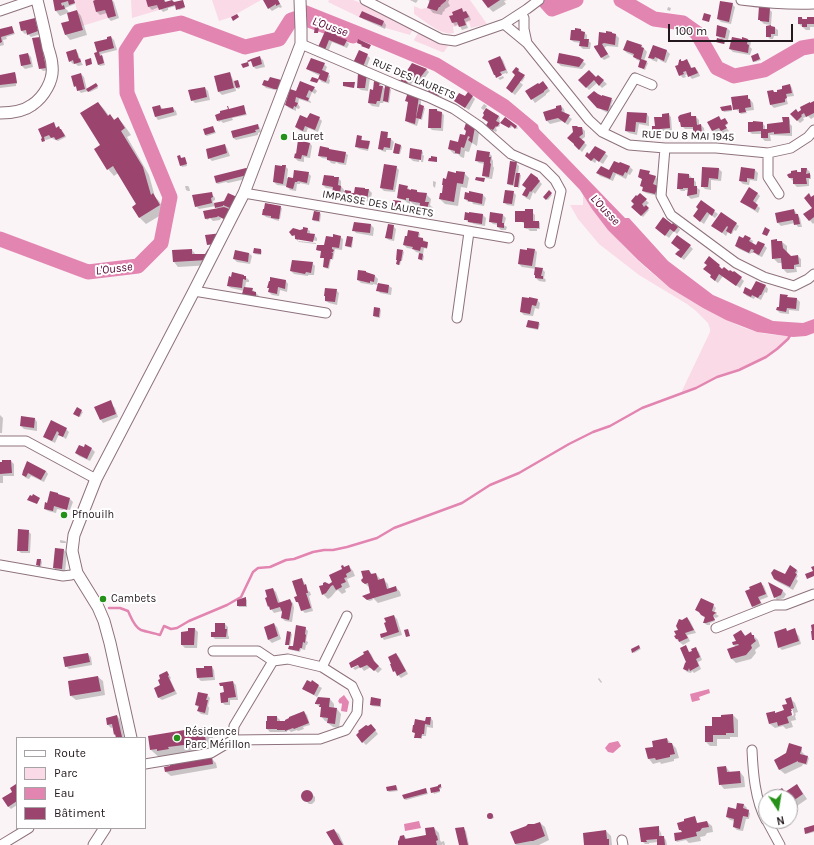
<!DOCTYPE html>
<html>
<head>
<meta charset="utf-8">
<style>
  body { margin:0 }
  #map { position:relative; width:814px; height:845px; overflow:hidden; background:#fbf4f7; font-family:Karla,sans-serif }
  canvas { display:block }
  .legend { position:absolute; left:16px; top:737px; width:130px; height:92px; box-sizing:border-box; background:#fff; border:1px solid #a7a3a5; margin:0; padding:5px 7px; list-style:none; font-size:12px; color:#23181d }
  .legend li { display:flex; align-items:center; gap:8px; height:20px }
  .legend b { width:20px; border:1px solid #a7a3a5 }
  .north { position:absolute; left:758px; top:789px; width:40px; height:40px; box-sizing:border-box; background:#fff; border:1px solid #a7a3a5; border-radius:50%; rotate:168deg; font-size:11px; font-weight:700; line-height:16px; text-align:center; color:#23181d }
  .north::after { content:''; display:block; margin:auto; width:14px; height:18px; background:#259118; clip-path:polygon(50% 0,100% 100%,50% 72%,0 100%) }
  .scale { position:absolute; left:668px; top:24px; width:125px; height:18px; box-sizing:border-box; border:2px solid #23181d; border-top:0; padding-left:5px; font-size:12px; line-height:14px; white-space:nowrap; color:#23181d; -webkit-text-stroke:3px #fff; paint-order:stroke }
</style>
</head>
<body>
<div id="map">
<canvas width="814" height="845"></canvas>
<ul class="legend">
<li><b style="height:5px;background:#fff"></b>Route</li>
<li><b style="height:11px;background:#f9dae6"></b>Parc</li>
<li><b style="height:11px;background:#e285b0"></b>Eau</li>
<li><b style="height:11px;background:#9a446e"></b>Bâtiment</li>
</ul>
<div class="north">N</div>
<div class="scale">100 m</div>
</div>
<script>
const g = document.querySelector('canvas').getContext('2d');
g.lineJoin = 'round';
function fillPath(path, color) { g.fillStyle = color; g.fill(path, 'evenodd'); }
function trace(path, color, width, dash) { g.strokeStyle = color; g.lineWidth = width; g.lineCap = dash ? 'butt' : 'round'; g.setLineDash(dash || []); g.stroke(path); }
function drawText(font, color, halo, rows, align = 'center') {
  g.font = font + ' Karla,sans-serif'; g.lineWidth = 4; g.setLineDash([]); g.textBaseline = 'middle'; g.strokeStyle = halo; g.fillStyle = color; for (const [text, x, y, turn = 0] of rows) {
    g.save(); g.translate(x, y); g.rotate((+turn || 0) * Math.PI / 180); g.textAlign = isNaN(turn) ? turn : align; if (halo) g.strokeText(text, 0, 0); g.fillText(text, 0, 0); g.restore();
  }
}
fillPath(new Path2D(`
  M74 0H95L93 1 96 12 105 10 108 18 82 26Z
  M131 0H146L148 7 157 5 159 10 132 18Z
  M212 0H261L231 17 219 21Z
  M329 0H353L372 7 413 29 410 35 379 26H382L384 21 362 11 359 17 328 2Z
  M446 0H470L487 24 471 28 469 22 465 23 464 19 468 17 466 11 463 12 462 8 452 12 453 15 449 16 452 23 457 22 458 26 453 27 454 33C441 36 425 21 414 14V6L421 9 427 8 437 11 441 5 446 1Z
  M418 33 448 46 444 52H442L415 41 414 40Z
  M583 195C593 208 602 222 613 234 642 269 678 296 719 316 732 322 744 329 758 332 768 335 779 335 789 336L788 338 775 350 767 356 750 364 738 369 717 376 702 384 681 393 710 332V329L708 323 696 311 687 304 639 275 599 244 578 219 570 205H583Z`), '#f9dae6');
fillPath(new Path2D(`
  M306 5 439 58 508 100 538 125 539 129 625 218H629L668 261 713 295 773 321 803 323 814 319V333L806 336 793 337 757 332 726 320 703 308 670 288 638 260 608 230 592 209 580 190 518 125 483 102 434 71 327 26H306Z
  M709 689 710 693 699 697 700 700 692 702 690 694Z
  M344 695 349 702 347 712 341 711 342 704 341 703 340 704 338 701 339 700V699Z
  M618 741 621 746 613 753 608 752 605 748 609 743Z
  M419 821 421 828 405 831 404 824Z`), '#e285b0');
fillPath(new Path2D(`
  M54 0H74L75 4 65 8 68 11 69 13 77 11 81 16 87 35 70 40 66 35 62 24 71 22 68 13 60 16 56 11Z
  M99 0H112L114 2 119 18 111 21 108 18 107 13 100 15 97 12Z
  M147 0H165L166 3 183 2 185 8 179 10 176 6 168 8V10L163 12 159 7 152 10 149 7Z
  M265 0H278L282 7 280 8 279 7 272 11 269 8Z
  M410 0H418L416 3Z
  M428 0H449V1L448 2 450 6 445 9 444 12 443 11 442 15 433 13 429 8 430 2Z
  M484 0H507L504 1 506 4 493 12 489 8Z
  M732 4 735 7 731 24 721 22 718 19Z
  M668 7 671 8 670 11 667 10Z
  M462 9 464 12H466L469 15 471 20 466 22 468 28 462 30 459 24 455 26 453 23Z
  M769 9 772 12 771 25 764 24 759 19Z
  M362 12 384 22 386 25 385 29 363 19 360 16Z
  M802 18 804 20 814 18V27H810V30H806L799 24Z
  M34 19 37 22 41 34 31 37 27 33 25 34 22 31 20 23Z
  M12 27 15 34 6 37 7 39 3 40 4 45 0 46V30Z
  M727 28 730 31 728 40 722 39 725 42V44L719 43 717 42 722 40 717 35Z
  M775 28 778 30V36H774L773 39H770L767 36Z
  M326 30 337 35 340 38 346 41 349 44 347 48 332 42 328 52 322 50Z
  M581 30 587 35V40L591 43 590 49H583L580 46 581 43 574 42 571 40Z
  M613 34 616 35 619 38 618 47 607 46 604 48 610 57 604 60 601 57 599 46Z
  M111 37 114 40 117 50 101 54 103 57 105 65 100 66 99 65 98 53Z
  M349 37 352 39 351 42 347 40Z
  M40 38 42 41 49 70 43 71 40 68Z
  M743 39H748L751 42 750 47 752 49 750 55 733 52 730 49 743 40Z
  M641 45 647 52 644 61 648 63 645 70 639 67 641 61 637 60 634 57V56L627 53 624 50Z
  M75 50 78 53 80 60 83 65 78 66 75 63 73 64 70 61Z
  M660 50 667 51 670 54 666 63 661 61 658 58 657 62 652 60 650 57Z
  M28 54 31 57 33 67 25 69 22 66 20 56Z
  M758 54 761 60 755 62 754 61Z
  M367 55 370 58 366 69 358 65Z
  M500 57 503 60 508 73 506 74V73L497 76Z
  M260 58 263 60 265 67 256 69 253 66Z
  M579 58 586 64 582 69 561 66 558 63Z
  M687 61 690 64 692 69 695 68 698 71 700 76 692 79 688 74 685 75 686 77 683 78 680 75Z
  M324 64 327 67 325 72 330 76 329 79 330 80 329 84 322 82 319 79 320 76 310 71 307 69Z
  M413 64 426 69 429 72 422 82 415 79 408 88 404 85Z
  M516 68 520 71 519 72 525 77 522 82 519 79 518 80 523 85 515 95 510 91 516 75Z
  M15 73 16 75 17 84H16V86L0 88V76Z
  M230 73 234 82 238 81 239 83 240 88 238 89 235 86 236 91 222 95 219 92Z
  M81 74 84 77 87 90 97 86 98 88 90 92 88 91 81 93 75 86Z
  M367 75 370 78 368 91 361 90 358 88Z
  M503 76 504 78 500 80 498 78Z
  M598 76 607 84 602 88 597 83 589 90 580 80 596 78Z
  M264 81 284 92 266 88 263 85Z
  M379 83 386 90 390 88 391 90 389 103 385 102 384 101 383 103H380L379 107 372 106 369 103 374 91Z
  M546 85 550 91 546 94V95L535 103 530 96Z
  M790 85 792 88 794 96 786 97 788 104 774 108 771 105 775 93 779 92Z
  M441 87 444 90 441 99 431 97Z
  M205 88 208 91 210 100 195 103 192 100Z
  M314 88 317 91 315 94 312 92 309 100 311 102V103L299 99 298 104 300 107 299 109 296 108V111L289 108 286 105 296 92Z
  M597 95 607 98 613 100 611 105 613 107 610 114 602 110 589 97Z
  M472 96 475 99 469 110 458 103 466 98Z
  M747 96 753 103 754 110 746 111 747 113 741 114 736 109Z
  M418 97 421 100V106L425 108 422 120 419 119 417 126 409 123 406 120Z
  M814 102V117L811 119 808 116 803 118 804 120 800 123 797 120 798 113Z
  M98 103 104 109 109 116 110 115 115 120 118 118 124 125 131 135 127 137 149 175 155 197 159 201 166 212 146 224 140 218 133 207 138 204 118 173 114 176 108 169 101 146Z
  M484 104 487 106 484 110 486 112 488 110 499 116 500 118 499 120 502 123 505 118 517 127 518 128 517 129 512 126 511 128 503 124 500 121 499 124 500 125 499 127 497 126 496 129 497 130 496 132 494 131 493 133 489 130V122L485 111 482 109 481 108Z
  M160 106 163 109 173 108 176 111 177 115 158 120 156 117Z
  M243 106 247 115 232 118 233 120 223 123 221 121 219 122 218 121Z
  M561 106 564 109 565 114 572 119 568 125 562 121 550 124 547 121 553 110Z
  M731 106 732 107V111L724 112 723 111Z
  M437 110 441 112 444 115 443 131 432 130 429 127Z
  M690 113 692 117H696L699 120V125H701L704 128 705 137H700V139L697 140 694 137V129H685L682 126Z
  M647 114 649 117V126L639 124 637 135 629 133 626 131 627 122Z
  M668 114 671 117 672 131 664 130V131H662V136L656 137 653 134 656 127 664 118Z
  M319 118 322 121 318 132 308 128 306 133 299 130 296 127 308 120Z
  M789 118 790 120V124L792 126V136L770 135 771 141H765L762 138V134H752L749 131 762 123 765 126V130L785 123Z
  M726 120 728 124 725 126 729 131 724 134 721 131 716 134 713 131 709 122Z
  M53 123 57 128H58L64 133 66 137 58 141 56 140H55L52 138 46 140 43 138Z
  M258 125 260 128 261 132 258 133V135L236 140 233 138Z
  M213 127 216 133 207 136 205 135Z
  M474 127 479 132 477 146 472 143 469 152 465 151 464 158 461 157 458 154H454L449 149 457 146Z
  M582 128 585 131V137L581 140 587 145 582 152 575 145Z
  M387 133 388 134V139H391L394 142 392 150H386V152L382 151 379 148Z
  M361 137 362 138V141L369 142 370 143 368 151 359 149 356 146Z
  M310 143 312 146 310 158 304 157V162L298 161 295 158 297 155Z
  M225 145 227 148 230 156 212 161 209 158Z
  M400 145 402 147 400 154H395L394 153Z
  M330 150 345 153 348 155 346 165 339 164 336 162 335 164 331 163 328 159 322 158 319 156Z
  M422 151 423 152V154H420L419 162 413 161 410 158Z
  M489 153 492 156V159L493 161V166L494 168 492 179 486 178 484 175 485 164 479 163 476 160Z
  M605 153 608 156 603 164 597 160 595 163 589 159V155Z
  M422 154 424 156 423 162H421Z
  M178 157H180L182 159 186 160 187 166 182 167Z
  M516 163 519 166 518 174 521 175 519 188 517 187 514 185V186L509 185 508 184Z
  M625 165 630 167 633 170 630 175 628 174 626 179 616 174 613 181 600 176 597 173 610 172Z
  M285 166 288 169 287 178 293 179 308 173 311 176 309 185 300 183V184H297L296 191 290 190 287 186 277 185 274 182Z
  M396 167 399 170 395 192 384 191 381 188Z
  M703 168 719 169 722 172 721 181 711 180V190L705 189 702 186Z
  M742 168 755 170 758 173 757 181 750 180 749 185 743 184 740 181Z
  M250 169V178L228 183 226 182 218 184 216 183Z
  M802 169H807L810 172 809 174 811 175V179H809V186L797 187 794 184V180L793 181 788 176 797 171 799 173H802Z
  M464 173 469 178 467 188 461 187 458 206 445 204 440 199 447 180 457 174Z
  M685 175H689L696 182V187L700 190 699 197 691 199 688 196 689 190H685V191H681L678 188Z
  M639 177H655L658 179 656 186H657L658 196 646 193 643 191V188L641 186 643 180Z
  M334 178H338L341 181V186L344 190V191L351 192 352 193 351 199 346 198 343 196V197L336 196 333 193 334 189 326 188 323 185Z
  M537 179 542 184 535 194 533 192 530 200 526 198 523 195Z
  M433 181 436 182 435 188 433 186Z
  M185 186H188L189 187 190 191H188L186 190Z
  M407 187 411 191H417L419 193 426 194 431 199 430 205 433 208 431 217 425 216 420 211 421 207 414 205 410 201V204L408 203 404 200 399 199 398 198Z
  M365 189 369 190 372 193 370 202 358 200 355 197Z
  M513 192 516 195 514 206 507 205 504 202Z
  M549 192 552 195 548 200 544 197Z
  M211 193 215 198V200L213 201 214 204 224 202 235 211 229 208 234 214 225 220 221 218 220 220 213 221 209 217V219L207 220 206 218 218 209 216 206 199 209 196 206Z
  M757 193 760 196 755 204 760 208 758 213 744 204 741 202Z
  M483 195 486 198 484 206 473 204 472 202H468L465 199Z
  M640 195 649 203 645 206 649 210 643 217 633 207Z
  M814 196V223L813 224 805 215 814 208 812 198Z
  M400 202 401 203 400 209 394 208 393 207Z
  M701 202 718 214 715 218 710 214 704 224 697 219Z
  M278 207 282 208 280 219H279V221L275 220 273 219 266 217 263 214Z
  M794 210 800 218 802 227H798L795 223 781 226 778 223Z
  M526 212H532L535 215V222H539L540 223V229H537V231H530L528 229H526L525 228V224L522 222H517L516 221Z
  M320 213 321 214 320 222 314 221 313 220Z
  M470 213 483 215 486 218 485 226 474 224 472 223 468 222 465 219Z
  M721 213 739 226 736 231 734 230 732 234 728 232 726 236 720 231Z
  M503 215 506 218 504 225 507 227 506 230H501L498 227V225L493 224 490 221Z
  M371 225 374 228 373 236 356 233 354 230Z
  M393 226 396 229 394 241 389 240 386 238Z
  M656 227H678L680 230 677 234 674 231 669 238Z
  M307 229 310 231V234L314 235 317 238V241L298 238V241L316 243V244L299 242 296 239V238L293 235Z
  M419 233 420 234 419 238 423 239 428 244 427 249 424 248 423 255 424 256 423 261 419 259 420 253 416 252 413 249 407 248 404 245Z
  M340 237 343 239 342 250 335 249 333 260 331 259 329 269 325 268 324 267 325 259 321 257 322 251H318L317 250Z
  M352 238 353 239 352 248 348 247 346 246Z
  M750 239 753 241 752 244 757 246 764 245 767 248 762 257 757 255 754 252 753 253H751L750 254 739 249 736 246 744 240Z
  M776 240 778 242H782L787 246V253L791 257 798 256 801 259V267H796L797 272 787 273 783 269 782 263H778L773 258Z
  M690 246 693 249 684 260 679 256Z
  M192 250 196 255H205L211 265 178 267 174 262 173 251Z
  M261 250 262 251 261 255 255 254 254 253Z
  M535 250 537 252 535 268 542 269 545 272 544 278 546 280 545 282 539 281 536 278V269L522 267 519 264 530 251Z
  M403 251 404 252 402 261H401L400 265H398L397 264Z
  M249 253 252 256 250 264 237 262 234 259Z
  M312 263 315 266 314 275H308V276L294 274 291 271Z
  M705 263 722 271 729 272 741 278 744 281 740 288 723 276 718 283 714 280 708 266Z
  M244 276 249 280V282H246L245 288 252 289 259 296 258 299 246 297 244 294V291L231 288 228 286Z
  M375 276 378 279 377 284 389 286 392 288 391 295 380 293 378 290V285L373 284V285L361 283 358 280Z
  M286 281 288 284 287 292 280 290 279 296 272 295 269 292 270 289 269 288Z
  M756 282 766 286 768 289 767 293 765 292 761 300 755 297 754 299 747 296 744 293 752 292Z
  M336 290 339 293 337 305 329 303 326 301Z
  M797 299 800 302 799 311 789 310V314L780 313 777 310Z
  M537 300 540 303 539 309 535 308 533 316 524 315 521 312Z
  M375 308 380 309 381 310 380 318 375 317 374 316Z
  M538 322 540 324 538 330 529 328 527 327Z
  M113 406 115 408 118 417 103 423 101 420Z
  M77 409 83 412 80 417 76 415Z
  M0 415 3 418 2 433H0Z
  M35 419 37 422V431L24 429 21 426Z
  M52 422 66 429 69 432 66 439 63 437 59 434 55 443 47 439 44 436Z
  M92 449 95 452 90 461 79 456 76 453Z
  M11 461 14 464V476H3V483H0V463Z
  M23 471H46L48 474 44 482 31 476 29 479 26 478 23 475Z
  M70 499 73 502 70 510 64 509 63 510 57 509 56 513 48 511 45 509Z
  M28 531 31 534 30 553H21L18 550Z
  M60 540 65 541 66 542V543H61L60 542Z
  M64 550 67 553 65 572 57 571 54 568Z
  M41 560 42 562 41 567 38 566 37 565Z
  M341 564 344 568 349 566 353 571 355 576 347 579 350 587 345 589 346 592 342 594 338 590 336 591 331 597 328 599 323 594 329 585 333 583 343 569Z
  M797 570 798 572 796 574 798 576 796 579 798 581 793 590 778 582 774 579Z
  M369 571 373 575 376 574 381 580 383 579 388 584 389 589 396 587 400 592 401 596 378 603 371 596 373 600 369 601 364 596 370 595V588L363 582Z
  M301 579 304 582 307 590 310 592 311 595 309 596 313 611 305 613 302 610 300 603H298L297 602Z
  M761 583 764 586 768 597 760 600 763 606 756 609 753 606Z
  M769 584 783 591 786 594 784 598 777 600 775 597Z
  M273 589 276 592 280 603 290 600 293 603 294 608 292 622 285 621 282 618V611L274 613 269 606 266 599Z
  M246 599 247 600V607H239L238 606Z
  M713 605 716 608 714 613 719 616 716 618 714 617 715 621 710 623V625H707L704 623 705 618 696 610Z
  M394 616 397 619 402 635 384 640 382 637 388 633Z
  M687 618 690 621 696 633 687 635 690 641 683 645 676 639 682 621Z
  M225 624 228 627V635L229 637V639H215L212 636Z
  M274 624 277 627 281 639 272 643 269 640Z
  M305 628 308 631 306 641 308 642 307 645H306L305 650 301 649 300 652 291 650 289 649 293 647Z
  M195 629 198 632 197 648H185L182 645 189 632Z
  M741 632 746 636H754L758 640 760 646 755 650 756 653 751 659 736 663 731 658 736 647 733 644 738 641Z
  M787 632 797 634 799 636 801 644 782 650 779 647Z
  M290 633 292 634 290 646 286 644Z
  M639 647 641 649 634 653 633 652Z
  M696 650 699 652 702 660 698 662 701 669 694 673 692 671 691 673 687 672 684 669 688 663 689 653Z
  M368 651 371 654 376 664 382 669 378 673 371 667 364 671 361 667 355 670 353 668 363 663 365 654Z
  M88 654 91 657 92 665 69 669 66 666Z
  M396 654 399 657 408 674 401 678 394 671Z
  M212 667 214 670 215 680 201 681 198 678Z
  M167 672 171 678 170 679 177 694 162 700 159 698 155 688 161 686 162 679Z
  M98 677 103 681 105 695 76 700 71 696Z
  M599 678 602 682 601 683 598 679Z
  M233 682 236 685 238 700H230V705H225L222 702 225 693Z
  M315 684 322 688 317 697 307 691Z
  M207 695 210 698 208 706 209 708 208 715 201 714 198 711 199 708 196 705Z
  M790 698 795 703 798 712 795 713 796 715 795 716 796 720 791 721 793 727 786 729 783 726 775 728 770 724 773 715 785 711ZM790 708H792L794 715 792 716Z
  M330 699 334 704V709H337L341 714 339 728 333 727 328 723V722L325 721 321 716 322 708 316 704Z
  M380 700 381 701V707L372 706 371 705Z
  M304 712 307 715 310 725 303 727 304 729 298 731 297 730 291 732 289 730 287 731V732H270L267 729 277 717 280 720V722H286Z
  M733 715 738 720V737H730V739H717V746H710L706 742 713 727 722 718Z
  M117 716 120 719 124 738H117L114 727 111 728 108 725 107 718Z
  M431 718 433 721V728L427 727 426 736H422V739L417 738 415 737 416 734 413 732Z
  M371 725 378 734 366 745 363 742 368 728Z
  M203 728 213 737 215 750 161 759 151 750Z
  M667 739 676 748 679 758 674 759V761L661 764 660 762 653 764 649 759 654 747Z
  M801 748 802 749V752L805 755V756L809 758 807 765 803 764 802 766 785 774 780 770 775 760Z
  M211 758 216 763 217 768 171 776 166 772 171 767Z
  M726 767 730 772H740L744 777 745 787 724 789 720 784Z
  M441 785 442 788 440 789V792L434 794 432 789Z
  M396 786 397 787 398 791 389 792 388 791Z
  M796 786 801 790 807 799 797 806 795 804 790 807V797H774L786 793Z
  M17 787V805L11 809 8 806Z
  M426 789 428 794 406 800 404 799Z
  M305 791H309L315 797V801L312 804H309L303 798V793Z
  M738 804 744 805 747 808 746 810 750 813 749 819H746L743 831 737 830 734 827 735 821 730 820 727 817 737 810Z
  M490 813 493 815 494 818 491 819 488 815Z
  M695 817 696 819 697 824 707 822 712 826 713 832 707 833 705 836 700 837 701 841 689 843 686 840 677 842 676 841 683 833 680 830Z
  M540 823 545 827 549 840 539 845H517L515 844 534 825Z
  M814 826V832L807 834 806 833Z
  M658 827 661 833 662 837H663L666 840 667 845H658V842L649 843V844H645L642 841Z
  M434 828 439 833 440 840 441 842 444 841 445 845H443V844L442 845H399L404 836 407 839 427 836Z
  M463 828 466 831 469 845H460Z
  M334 830 339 834 344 845H334Z
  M606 831 611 836 612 845H585Z`), '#0003');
trace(new Path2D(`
  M109 608H120L128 611C131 617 134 627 141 630 147 632 154 633 160 635L164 626 171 629 177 628 189 621 227 605 241 597 253 572 258 568 270 567 286 560 294 559 313 552 324 550H333L347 547 377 538 394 528 462 503 490 485 519 473 569 444 593 432 610 426 642 408 696 388 717 377 739 370 766 357 777 349 788 339 791 334`), '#e285b0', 2.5);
trace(new Path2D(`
  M544 0 552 9 576 0
  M621 0 654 19 683 23 697 33 717 68 734 76 764 70 802 48 814 46
  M0 239 88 272 138 266 161 243 170 197 127 93 126 51 139 31 181 23 245 47 279 39 291 20 300 17 353 36`), '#e285b0', 15);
fillPath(new Path2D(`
  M53 0H74L75 3 69 5 68 1 61 3 62 6 64 5 65 9 55 11Z
  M95 0H112L116 16 108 18 105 10 96 12 93 1Z
  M146 0H164L165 2 172 0 174 2 183 0 185 7 176 10 175 5 159 10 157 5 148 7Z
  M263 0H278L280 4 276 6V4L268 9Z
  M430 0H446V1L441 5 440 7H439L437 11 427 8Z
  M482 0H500L488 8Z
  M720 1 733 3 729 22 717 19Z
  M759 6 770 8 769 22 760 21V20H758Z
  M462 8 463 12 466 11 469 17 464 19 466 25 459 27 457 22 452 23 449 16 453 15 452 12Z
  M77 10 83 30 65 35 61 23 69 21 67 13Z
  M362 11 384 21 382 26 359 17Z
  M704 13 711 15 709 22 702 20Z
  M237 14 239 17 233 21 231 17Z
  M798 17H802V19H807V17H814V24H807V27H802V24H798Z
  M35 18 38 31 27 35 26 30 21 31 19 22Z
  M717 25 727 28 725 38 716 36Z
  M771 25V26L775 27V34H771V37H766V26Z
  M12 26 14 33 1 37 2 42 0 43V29Z
  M315 26 319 27 318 33H314Z
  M575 28 581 29V31L585 32 584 39H589L588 47 579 46 580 41 570 40 571 30H575Z
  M326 29 338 34 337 36 347 40 344 46 329 40 325 50 318 47Z
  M606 31 612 32V33L616 34 615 45 604 43 602 44 608 54 601 58 594 47V46L598 45 599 32 606 33Z
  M111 36 114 48 99 52 100 56 102 55 104 63 98 65 94 53 97 52 94 42 107 39V37Z
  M40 37 46 68 39 69 32 38Z
  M732 37 742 39V37L748 39 747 44 749 45 748 53 729 49Z
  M717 38 725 40 724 44 716 42Z
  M358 39 371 45 369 49 361 46 362 45 357 43Z
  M627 40 642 45 641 47 644 48 641 59 647 61 644 69 638 67 640 60 633 57 634 54 623 50Z
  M653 45 667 50 664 61 655 57 654 59 648 58Z
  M76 49 79 59 80 58 81 62 74 64 73 60 69 62 66 52Z
  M359 50 368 54 363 67 353 63Z
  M28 53 31 64 21 66 19 55Z
  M559 53 579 57 584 60 579 67 557 63Z
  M758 53 760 59 753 62 751 56Z
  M260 56 262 64 253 67 251 61 248 62 247 61 251 59Z
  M500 56 506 70 500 72 502 75 496 78 495 75H494L488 61Z
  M91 58 92 64 86 66 85 60Z
  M311 58 325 63 322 70 329 73 326 82 319 79 317 83 310 81 312 77 318 79 320 74 306 69Z
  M681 59V61H683L687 59 691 68 695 67 698 73 688 77 686 71 683 72 684 74 679 76 675 66 678 65 679 61V60Z
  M248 62 249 66 243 68 241 64Z
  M412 63 427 69 419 79 412 76 405 86 399 83Z
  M396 66 401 69 399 73 394 70Z
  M516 67 519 69 518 71 525 75 512 93 506 88 515 75 512 72Z
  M589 70 596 77 598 75 604 80 599 86 594 80 586 88 578 80Z
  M15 72 17 83 0 85V75Z
  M230 72 234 88 218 92 214 76Z
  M81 73 85 89 77 91 76 86 74 87 71 76Z
  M358 73 367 74 365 88H357Z
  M270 77 285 81 281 89H274L262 85 264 80 268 81Z
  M238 80 240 87 236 88 234 81Z
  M300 81 315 87 312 92 309 90 306 97 309 98 308 101 296 97 295 102 298 103 296 107 294 106 293 109 285 105 290 89 296 91Z
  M374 81 380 82 379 86H383L380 101H377L376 104 368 103 370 89 373 90Z
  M543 81 548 88 544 91V92L531 100 525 91 538 83 539 84Z
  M343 82H355L354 88 343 86Z
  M96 83 98 86 88 92 86 89Z
  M431 83 442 86 438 97 427 94Z
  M790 84 792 93 786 94 787 98 785 99V102L770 105 767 91 773 90 774 92H777V90L782 89V86Z
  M385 86 390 87 388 102 383 101Z
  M205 87 207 97 191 101 188 90Z
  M594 91 598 94 602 96V95L612 98 608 111 597 108 587 97Z
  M408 92 419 96 415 124 405 121 408 102 405 101Z
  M468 92 473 96 465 108 454 101 459 93 465 96Z
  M748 95V99H750L751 107 745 108 746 112 739 113V109L733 110 731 97Z
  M814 101V113L806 117 804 113 801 115 802 116 797 121 790 114 796 109 798 112 801 110 800 107 810 102V103Z
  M98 102 108 116 110 114 114 120 118 117 125 128 121 131 143 167 151 195 153 193 160 205 139 218 132 207 136 204 113 166 107 170 94 149 100 145 80 113Z
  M419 104 424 106 421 119 416 118Z
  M160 105 161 109 173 107 174 112 155 117 152 107Z
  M244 105 246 114 217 121 215 115 220 113V111L228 109 227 106H228L229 109Z
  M561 105 562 110 561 111 570 115 565 123 558 118 546 121 543 112 553 109 556 108V106Z
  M731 105 732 110 722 111 720 107Z
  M486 108 499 116 496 121 500 123 497 127 496 126 493 130 491 129 490 131 485 127 488 122 482 118 484 115 483 113Z
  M429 109H437V111L442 112 441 128H428Z
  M627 112 647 113 646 123 636 122 635 132 625 131Z
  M691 112V116H696L697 125 701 124 702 134 697 135 698 137H693V127H681L680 122H679L678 117 680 115Z
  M310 113 320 117 315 130 305 126 303 131 295 127 300 115 307 118Z
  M669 113 670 128 660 129V134H652V126H655L654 117H662V114Z
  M719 116 721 120 725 118 728 123 725 125 727 128 721 131 719 128 712 131 707 122Z
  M505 117 517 126 515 129 511 125 509 128 500 123Z
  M782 117H789L790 133 774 134V132L768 133V138H761V131L748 132V122H753V121L763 122V129H767V124L783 122Z
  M54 122 56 128 59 126 60 129H61L65 136 56 140 54 137 51 138 49 135 44 137 45 141 42 142 41 139 42 138 38 129Z
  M466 123 475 127 472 143 468 140 470 137 468 136 464 148 461 147 460 154 455 153V151L448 149 450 140 458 142 460 134 465 135 466 131 464 129Z
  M258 124 259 129 255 130 256 132 233 138 231 131Z
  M213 126 215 132 205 135 203 129Z
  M572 126H577L578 127H582L583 134 579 137 585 142 579 150 574 145V144L567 138 573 132Z
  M381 131 388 132 387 138H391L390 148 384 147 383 150 378 149Z
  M357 135 362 136 361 140 370 141 368 149 355 147Z
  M298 140 310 143 307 156 302 155 301 159 294 158 295 153 296 154Z
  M395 143 401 145 399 154 393 153Z
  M225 144 227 153 208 159 206 149Z
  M320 146 329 148V149L346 152 344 163 327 160V157L318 156Z
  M595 146 606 152 599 162 594 158 591 161 585 156 587 152 589 154Z
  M410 148 422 150 421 160 409 158Z
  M477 150 490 152 489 157H491L490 163 491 164 489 177 482 176 484 162 475 161Z
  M180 155 181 158 185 157 187 164 180 166 177 156Z
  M431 156 437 157V162L428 161 429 158H431Z
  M510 161 517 162 513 185 507 184Z
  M614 161 619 163 620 162 630 166 627 173 625 172 623 176 613 172 610 179 596 173 601 166 609 170Z
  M384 164 397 166 393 190 380 188Z
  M275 165 282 166V165H286L283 184 273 182Z
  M702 167 719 168 718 179 709 178 708 187H701Z
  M741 167 755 169 754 179 747 178V182L739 181Z
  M246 168H250L247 175 216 183 214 176Z
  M801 168H807L806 174 810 173V178H806L807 184H793V178H789L787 175 788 174 791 173V171L797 170V172H801Z
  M640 169 650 171 649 174 656 176 653 184 658 186 655 194 642 191 643 187 640 186 642 179 638 177Z
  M294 170 309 172 307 183 298 181 297 182H295L293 189 286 187 288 177 293 178Z
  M448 171 456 173V171L465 172 463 184 457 183 454 202 439 199 440 193H442L443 185H442L443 178 446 179Z
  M516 173H520L518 187H514Z
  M531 173 538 178V179L540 181 531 192 530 191 527 197 522 195 526 188 522 185Z
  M678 173 689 174V178H694V186H697V194L687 196 688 188H683V189H677Z
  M324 175 334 176V177H339L338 185 341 186 340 195 332 193 333 187 322 185Z
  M476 177 485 178 484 182 475 180Z
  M399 184 408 186 407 189 411 190V189L417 190V192L427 193 425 202H429L426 213 419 211 420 203 409 201V198H406V200L397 198Z
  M355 187 365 188V189H369L367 200 354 198V195H350V198H343L345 190 351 191V193H354Z
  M749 187 758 193 753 201 758 205 755 210 740 202Z
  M505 190 514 191 512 204 503 203Z
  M549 190 552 193 546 200 543 197Z
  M469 191 483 194 482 204 468 201V200L464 199 465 192 469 193Z
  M212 192 213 197 211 198 212 203 195 207 192 195Z
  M228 193 237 197 232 209 223 205V206L215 208 214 203 224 201Z
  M640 193 647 199 642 204 644 207 646 205 649 208 641 216 631 207 634 204 631 201 636 195 637 196Z
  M809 193 811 197 814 195V217L809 221 803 214 812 208 804 198Z
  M393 200 401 201 400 208 391 207Z
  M701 200 715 210 712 216 707 212 700 222 693 216 698 209 696 207Z
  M265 203 281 206 279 219 271 218V216L262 215 263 209H264Z
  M224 207 232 210 226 222 223 221 224 219 218 216 217 217 205 219 203 211Z
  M525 209H533V221H539V228H524V222H515V211H525Z
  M794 209 795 214H798L800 224 794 225 793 220 777 223 775 213Z
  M314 211 320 212 319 221 312 220Z
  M465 212 469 213V212L483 214 482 224 468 222V220H464Z
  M490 212 503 214 502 223H504V228L497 227V223L489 222Z
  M721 212 737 223 733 229 731 234 726 231 728 227 727 226 722 233 711 226Z
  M663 217 672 224 673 223 678 227 674 232 670 229 665 236 655 228Z
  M354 222 371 224 370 233 352 231Z
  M388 224 394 225 392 239 385 238Z
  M303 227 308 228 307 233 315 234 313 242 295 239V235L292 236 289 232 293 228 300 230 303 229Z
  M765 227 770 230 767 236 762 234Z
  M408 230 419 232 418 237 423 238V241L428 242 427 248 421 247 420 251 412 249 413 247 403 245 405 236H407Z
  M222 233 215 244 207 245 205 235Z
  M333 234 341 236 339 248 332 247V249L334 250 333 252H331L333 253 332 259H330L328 268 323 267 324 258H320L321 251 316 250 317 245H324L326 236 333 237Z
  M677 235 691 245 681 258 675 254 678 251 680 250 671 243Z
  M745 235 751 238 749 241 756 245 758 241 765 244 759 255 753 252 754 250 751 249 749 253 735 246 739 236 743 238Z
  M347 236 353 237 351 247 345 246Z
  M777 239V241H782L783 248 791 256 798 255 799 264 794 265V269H782L781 258 772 259 771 240Z
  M254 248 261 249V254L253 253Z
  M527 248 535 249 532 266 518 264 520 249 527 250Z
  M192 249V254H205L208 249H213L207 260 173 262 172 250Z
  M397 249 403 250 401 261H400L399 265 396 264 397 260H396Z
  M235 250 249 253 248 262 233 259Z
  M419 253 423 254 422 260 418 259Z
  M709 256 720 265 719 266 722 269 724 267 729 271 730 270 733 272 734 271 742 277 736 286 719 274 715 281 710 277 711 275 703 269 707 265 704 263Z
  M292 260 313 262 311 273 306 272 305 274 290 271Z
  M535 267 543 268 541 276H543V279L535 278V275H534Z
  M358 270 366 271V272L375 275 374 282 370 281V283L357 280Z
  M232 272 244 275V276H246V280L243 279 242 288 227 286 229 276 231 277Z
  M270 277 286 280 285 289 278 287 277 294 268 292 269 288H267L269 281H270Z
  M756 281 766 285 761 295H760L758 298 752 295 751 297 743 293 745 287 751 290Z
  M378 283 389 285 388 293 376 291Z
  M244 287 253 288 252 291 256 292V297L242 294Z
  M325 288 337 289 335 302 325 301V296H324Z
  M780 294 788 295 787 297 797 298 796 309 787 308 786 312 776 310 777 307H779Z
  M522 297 529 298V297L538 299 536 306 532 305 530 314 520 312Z
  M374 307 380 308 379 317 373 316Z
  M528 320 539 322 538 329 526 327Z
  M111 400 116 414 100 420 94 407Z
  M77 407 82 410 79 417 73 414Z
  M21 416 35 418 34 428 20 426Z
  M51 420 67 428 63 437 58 435 59 433 57 431 52 441 43 437Z
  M85 444 92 448 87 459 75 453 79 445 84 447Z
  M2 460H11L12 473 0 474V462H2Z
  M27 461 46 471 41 480 28 473 26 477 22 475 23 471Z
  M50 491 58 493V494L70 498 67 510 54 506 53 511 44 509 45 502 47 503Z
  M33 494 40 498 37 504 27 500 30 495 32 496Z
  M61 513 68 514 67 518 60 517Z
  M18 529 29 530 28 551H17Z
  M55 548 64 549 62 569 53 568Z
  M37 559H41L40 566 36 565Z
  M343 565 344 567 349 565 351 571 346 574 347 577 344 578 346 582 341 584 342 587 336 590 333 585 331 586 326 593 322 595 319 586 323 585V583L325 582 329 584 332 582 329 575 342 569 341 566Z
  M790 565 797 570 795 573 797 574 790 587 774 579 771 573 774 569 785 574Z
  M814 566V576L807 579 805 574 813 571 811 567Z
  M369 570 371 574 376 573 378 580 384 578 387 589 396 586 397 591 367 600 362 596 370 593 368 583 365 584 362 582 361 580 363 578 361 571Z
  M302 578 304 585 306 584 307 588 308 593H306L311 608 301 611 298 602H296L294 597 297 596 292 581Z
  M761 582 766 594 758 597 761 603 752 607 745 591 750 589 749 587Z
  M768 582 783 590 781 595 774 598Z
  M273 588 278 603 290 599 292 604 289 620 281 618 282 612 280 607 270 610 269 606 268 607 265 598 267 597 265 590Z
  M246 597V606H237V600Z
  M701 598 714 604 712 611 717 613 714 614 713 616 715 620 706 623H703L705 617 701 615 699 612 695 610Z
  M394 615 399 632 381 638 380 634 387 632 384 623 386 622 384 618Z
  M687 617 694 630 685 633 688 638 679 642 678 639H676L674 636 676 635 674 631 678 630 676 626 679 619 682 620Z
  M215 623H225V629H227L226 637H211V632H215Z
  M274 623 278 636 268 640 264 627Z
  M814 624V640H812L811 631H812L811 625Z
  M296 625 306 627 305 634 306 635 305 643 303 642 302 648H300L299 651 288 649 289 646H293Z
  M188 628H195L194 645H181V632L188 631Z
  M786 628 787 631 795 628 799 641 778 648 774 632Z
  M408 629 410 636 406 637 404 630Z
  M741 630 745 636 751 632 752 635H754V638L756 641 751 645 752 648 746 655 731 659 727 649 739 645 738 644 733 645 732 642 736 641 733 635Z
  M287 631 291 632 289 645H285Z
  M639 645 640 648 632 653 631 649Z
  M686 645 689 652 692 651 691 649 696 647 700 657 696 659 699 666 690 671 689 668 688 671 683 669 685 663 686 662 680 648Z
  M368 650 374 661 379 666 374 671 367 665 360 668 358 665 351 668 349 663 364 654 363 652Z
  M88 653 90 662 65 667 63 657Z
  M396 653 406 671 397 676 395 671 393 672 390 664H391L388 657Z
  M204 666H212L213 677 197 678 196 668H204Z
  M167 671 169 675 168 676 175 691 158 698 154 688 160 685 158 680 160 679 159 675Z
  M98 676 101 691 70 696 68 681Z
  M307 680 311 682 312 680 319 685 314 695 302 689Z
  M233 681 236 697 228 698V702L221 703 220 693 224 692 223 686H220L219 683Z
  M198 692 208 694 206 700H208L205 713 197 711 199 706 195 705Z
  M318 697 330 698 329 707 337 708 335 724 327 723 328 718 320 717 321 707H319L320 704H315V703Z
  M371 697 381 699 380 706 370 705Z
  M791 697 794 708 791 709 792 711H791L792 715 787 717 789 723 778 726 777 722 769 724 766 713 775 711V713L784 710 782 705 787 704 785 699Z
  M304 711 309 723 294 729 293 728 285 731V730H277V729H266V721H267V716H277V721H285V720L289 718V717Z
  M733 714 734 733H726V735H713V742H705V726H712V717H721V715Z
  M117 715 122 737 118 738H116L115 734 114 735 112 724 107 725 106 718Z
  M426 717H431L430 725 425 724 424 734H422L421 738H414L415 733 412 732 413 725H414L415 719 425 721Z
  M371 724 376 730 362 743 356 735 359 732 358 731 366 725 368 726Z
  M203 727 206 741 195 743 196 745 185 747 184 745 168 747 169 749 157 751V749L150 750 148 736Z
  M667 738 668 743H672L675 754 670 755V757L656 760 655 758 648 759 645 748 653 747 652 741Z
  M789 743 802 747 800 754 808 756 806 764 798 762V761L779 770 774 760 786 753Z
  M212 757 213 764 165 772 164 767 170 766V765Z
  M726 766 727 772 740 771 741 783 719 785 717 767Z
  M16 784 17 787V801L8 807 2 798 12 792 10 788Z
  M441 784V787L439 788 440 791 431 793 430 788 438 786V785Z
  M797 784 803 794 790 803V797H773L771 795 782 788 785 792Z
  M396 785 397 790 387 791 386 787Z
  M426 788 427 793 404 799 402 795Z
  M301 796a6 6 0 1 1 12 0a6 6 0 1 1-12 0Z
  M737 803 744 804 743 808 749 810 748 817 743 816 740 829 733 827 734 819 726 817 728 807 736 809Z
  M487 816a3 3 0 1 1 6 0a3 3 0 1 1-6 0Z
  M695 816 697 823 707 821 709 827 702 828 700 831 696 832 697 836 675 841 674 833 682 832 681 830H679L677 823 684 821V819Z
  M540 822 545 836 533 841H531L515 844 510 832 526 826 528 824H534Z
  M814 825V831L805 834 804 828Z
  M659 826V836H664L665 845H657V839L646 840 647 842H641L639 828Z
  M434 827 436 835 437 836 438 840 436 841 437 845H398V841L399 840 400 836 404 835 405 839 426 835 425 828Z
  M464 827 468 845H459L455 828Z
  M334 829 340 840 343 845H334L326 832Z
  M606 830 607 839H609V845H584L583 833Z`), '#9a446e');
const minor = new Path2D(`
  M365 0 441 39 455 41 504 24 527 9 539 0
  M741 0C765 3 790 5 814 4
  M0 11 32 0
  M521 13 524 18V29L527 43
  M504 24 527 43 589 120 602 132 629 145 665 148H716L768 153 791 148 808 137 814 130
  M301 44 397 85 428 97 454 109 479 126 511 154 543 168 555 180 561 191 550 243
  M602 132 635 78 652 85
  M665 148 661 196 671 215 736 263 764 277 794 286 808 279 814 274
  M768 153V177L779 194
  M244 193 509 238
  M194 291 326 313
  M457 318 469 232
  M0 441H26L96 479
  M0 565 63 576 71 575 77 573
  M716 628 774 605H785L814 594
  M213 651H258L273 661
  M322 667 347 616
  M752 750C753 772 755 800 766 820
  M145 764 211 753 233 740 320 739 346 730 357 713 358 699 352 686 322 667 288 659 273 661 234 726 233 740
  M767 821 780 845
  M622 840 623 845
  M1 845 29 828`);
const tertiary = new Path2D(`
  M0 113C10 113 24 111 32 105 44 97 54 80 52 66 52 60 50 54 48 48 45 32 41 16 37 0
  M131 738 110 643 104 621 98 607 77 573 72 551 74 535 96 479 194 291 244 193 301 44V29L300 0
  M94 845 105 828`);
trace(minor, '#8e727d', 11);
trace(tertiary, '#8e727d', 13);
trace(minor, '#fff', 9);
trace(tertiary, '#fff', 11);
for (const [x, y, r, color] of [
  [284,137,4,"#259118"],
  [64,515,4,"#259118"],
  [103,599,4,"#259118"],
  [177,738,4,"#259118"]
]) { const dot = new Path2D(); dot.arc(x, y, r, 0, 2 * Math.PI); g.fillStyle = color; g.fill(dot); trace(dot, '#fff', 1.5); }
drawText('11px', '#23181d', '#fff', [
  ["RUE DES LAURETS",414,79,23],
  ["RUE DU 8 MAI 1945",688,136,2],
  ["IMPASSE DES LAURETS",378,204,10]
]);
drawText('11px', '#23181d', '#fff', [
  ["Lauret",292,137],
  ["Pfnouilh",72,515],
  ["Cambets",111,599],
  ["Résidence",185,732],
  ["Parc Mérillon",185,745]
], 'left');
drawText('italic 12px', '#540032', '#fff', [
  ["L'Ousse",330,27,20],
  ["L'Ousse",605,210,47],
  ["L'Ousse",114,269,-7]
]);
</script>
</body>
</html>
